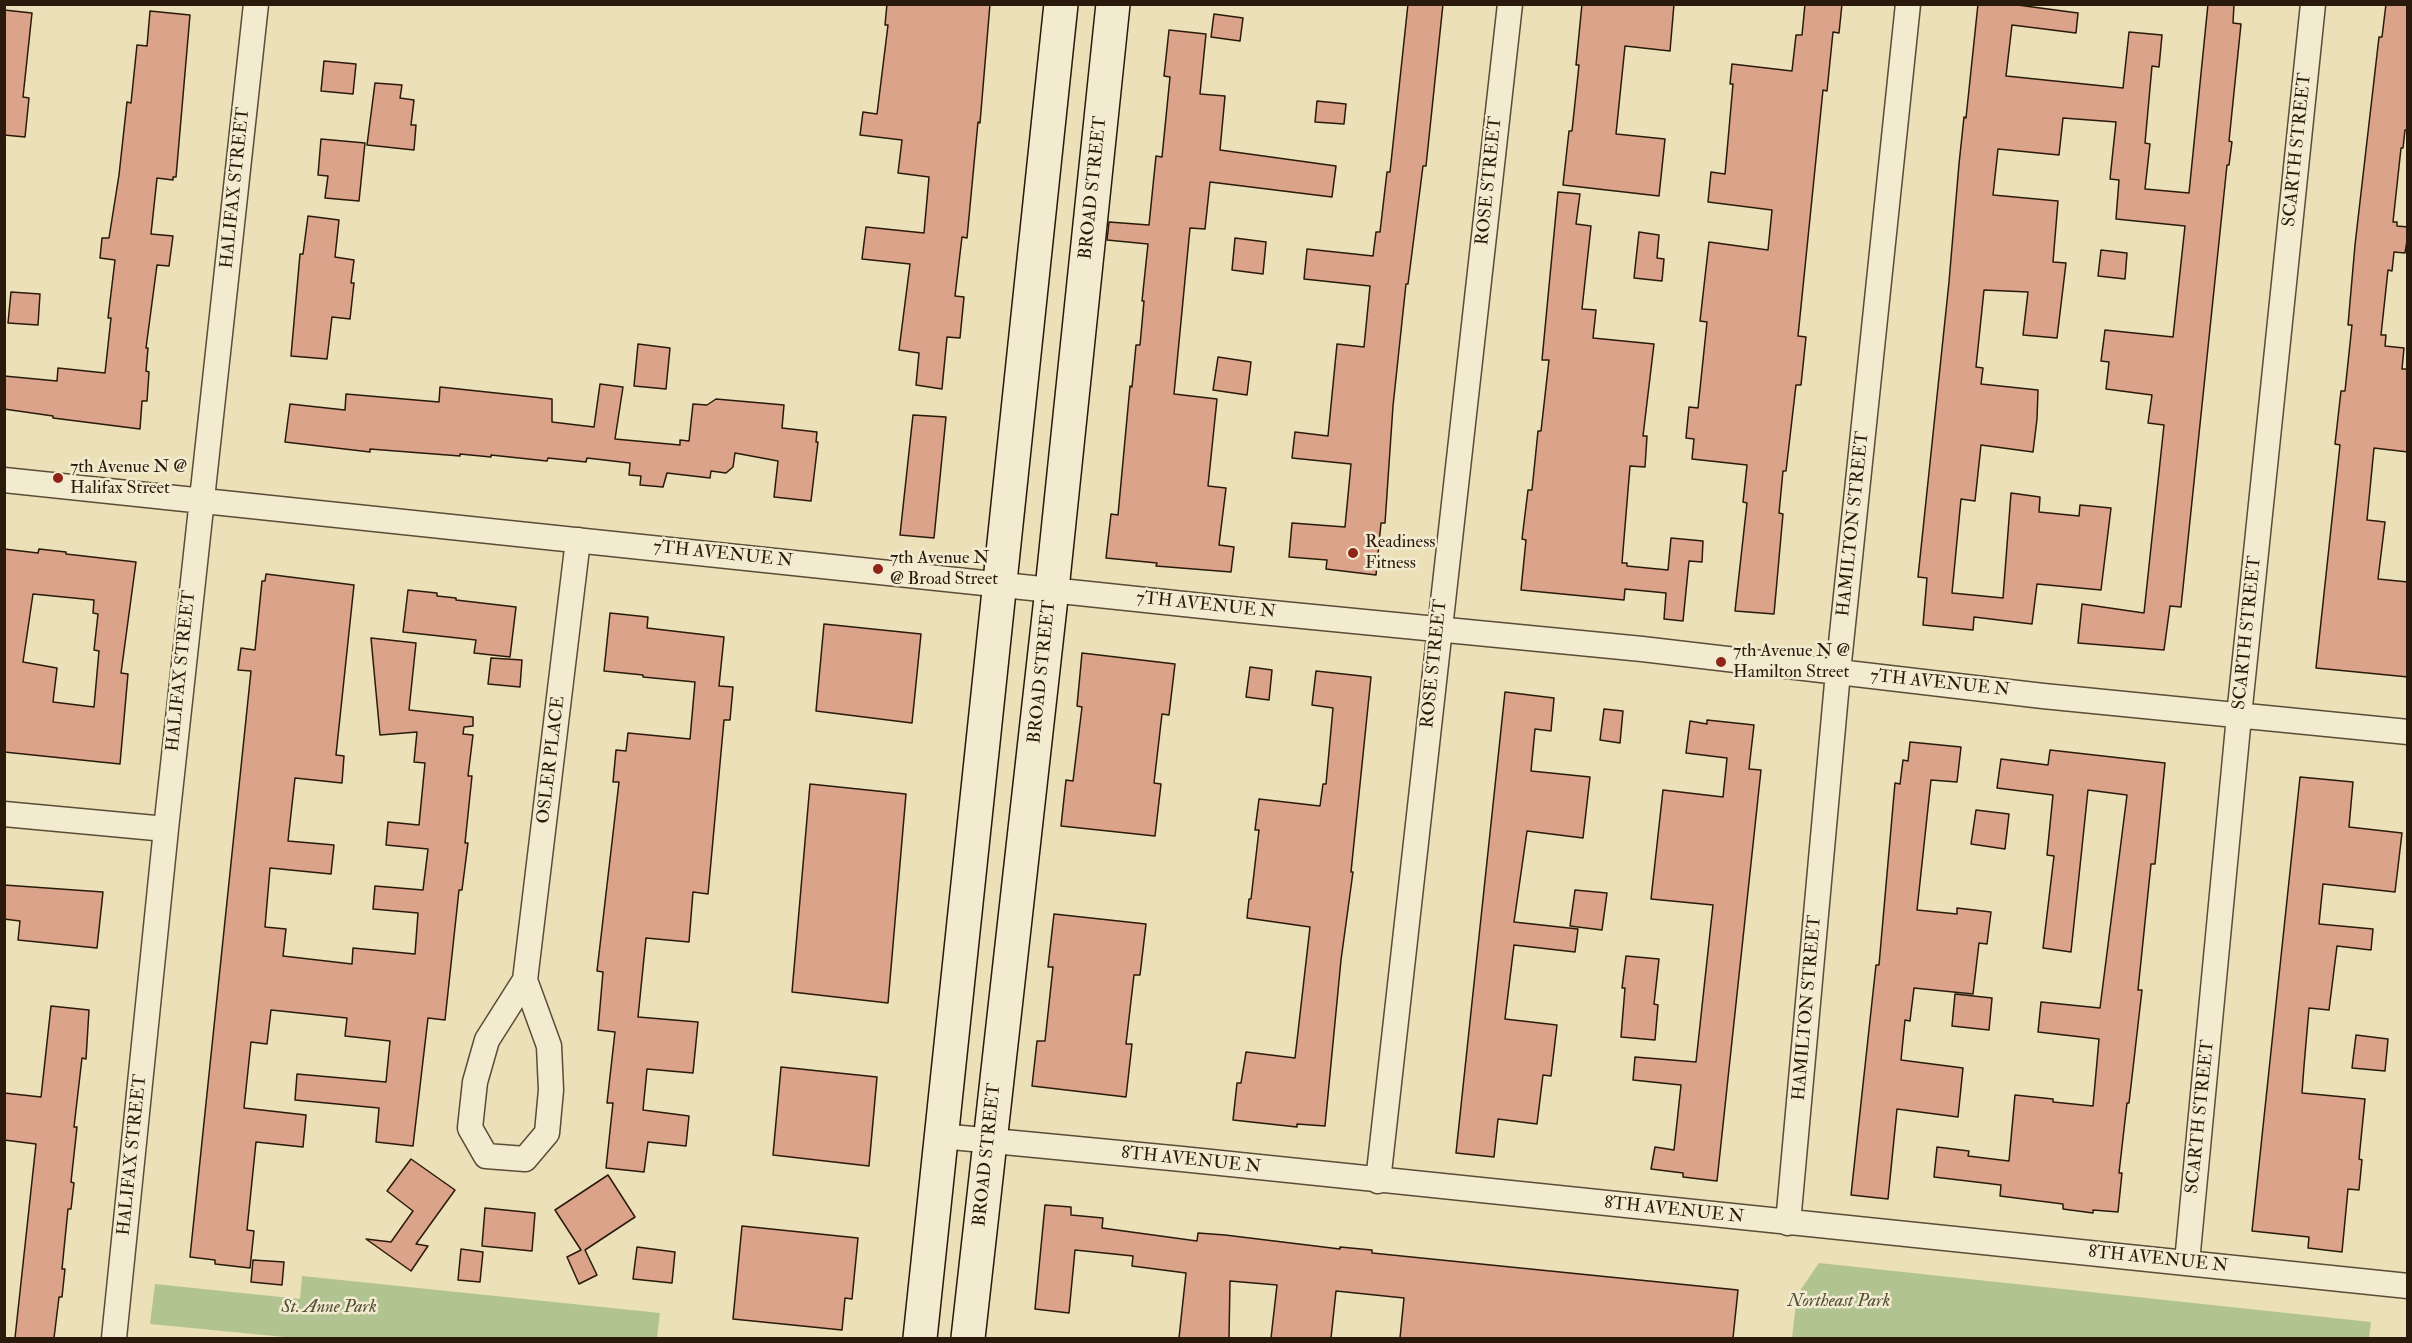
<!DOCTYPE html>
<html>
<head>
<meta charset="utf-8">
<style>
  body { margin:0 }
  #map { position:relative; width:2412px; height:1343px; overflow:hidden; background:#ebe0b7; font-family:"IM FELL Double Pica",serif }
  canvas { display:block }
  .frame { position:absolute; inset:0; border:6px solid #291a0b; pointer-events:none }
</style>
</head>
<body>
<div id="map">
<canvas width="2412" height="1343"></canvas>
<div class="frame"></div>
</div>
<script>
const g = document.querySelector('canvas').getContext('2d');
g.lineJoin = 'round';
function fillPath(path, color) { g.fillStyle = color; g.fill(path, 'evenodd'); }
function trace(path, color, width, dash) { g.strokeStyle = color; g.lineWidth = width; g.lineCap = dash ? 'butt' : 'round'; g.setLineDash(dash || []); g.stroke(path); }
function drawText(font, color, halo, rows, align = 'center') {
  g.font = font + ' "IM FELL Double Pica",serif'; g.lineWidth = 5; g.setLineDash([]); g.textBaseline = 'middle'; g.strokeStyle = halo; g.fillStyle = color; for (const [text, x, y, turn = 0] of rows) {
    g.save(); g.translate(x, y); g.rotate((+turn || 0) * Math.PI / 180); g.textAlign = isNaN(turn) ? turn : align; if (halo) g.strokeText(text, 0, 0); g.fillText(text, 0, 0); g.restore();
  }
}
fillPath(new Path2D(`
  M1819 1263 2371 1322 2369 1338H1792L1797 1295Z
  M302 1276 660 1313 657 1338H295L150 1324 155 1284 300 1299Z`), '#b2c392');
const building = new Path2D(`
  M887 4H990L980 123 978 122 967 238 962 237 955 296 964 297 960 338 947 337 942 389 916 385 919 353 899 350 910 264 862 259 866 227 924 233 929 177 898 173 902 140 860 135 863 112 877 114 888 25H885Z
  M1408 4H1443L1426 166H1423L1408 284H1406L1393 406 1385 523H1381L1376 575 1326 569 1327 560 1289 557 1292 523 1345 527 1351 464 1292 458 1295 432 1328 436 1337 344 1364 347 1370 286 1304 279 1307 249 1373 256 1376 232H1380L1387 172H1390Z
  M1582 4H1674L1670 51 1625 46 1616 134 1665 139 1659 196 1563 185 1569 131H1572L1579 65H1576Z
  M1805 4H1842L1839 33 1833 32 1827 91 1823 90 1798 336 1806 337 1801 385H1796L1786 471H1783L1779 513 1783 514 1774 614 1735 611 1747 503 1743 502 1747 465 1692 459 1694 439 1686 438 1689 407 1698 408 1707 322 1700 321 1709 242 1768 250 1772 210 1708 202 1711 172 1725 174 1733 84H1730L1732 64 1792 71 1796 35H1802Z
  M1978 4H2010L2078 13 2076 33 2012 25 2006 76 2123 88 2129 32 2162 35 2159 67 2152 66 2145 143 2150 144 2145 189 2189 193 2208 4H2234L2233 23 2241 24 2229 141 2232 142 2229 165H2227L2181 607 2170 606 2164 650 2078 643 2082 604 2144 613 2164 425 2148 423 2152 395 2106 389 2109 362 2101 361 2105 330 2173 337 2185 226 2116 219 2119 180 2110 179 2116 122 2063 118 2059 155 1998 149 1993 195 2058 201 2053 262 2066 263 2057 338 2023 335 2028 292 1984 290 1976 367 1983 368 1981 384 2038 390 2037 419 2033 452 1981 445 1975 501 1961 499 1952 593 2003 598 2011 493 2040 497 2039 512 2079 516 2080 505 2111 508 2101 590 2037 584 2032 624 1974 617 1973 630 1923 625 1927 578 1918 577 1949 282 1959 164 1964 117 1966 118Z
  M2386 4H2408V130H2405L2403 148H2401L2393 222H2397V226L2408 227V234L2405 253 2394 252 2392 271 2388 270 2381 335H2386L2385 346 2404 348 2402 369H2408V452L2374 448 2367 520 2385 522 2378 579 2408 582V677L2316 668 2340 445 2335 444 2341 391H2345L2352 325H2348L2355 245 2379 37H2382Z
  M4 10 32 13 23 97 29 98 25 137 4 135Z
  M150 11 190 15 176 177H173V180L157 178 151 234 173 236 169 266 157 265 146 348H148L146 371 149 372 147 401H142L140 429 53 418V416L4 409V376L57 381 58 368 105 373 111 318H108L115 260 100 258 102 238H109L119 175 127 102 131 103 137 45 147 46Z
  M1214 14 1243 18 1240 41 1211 37Z
  M1169 30 1206 34 1200 94 1225 96 1220 150 1336 166 1332 197 1210 182 1205 229 1190 228 1174 394 1217 399 1208 486 1226 488 1219 545 1234 547 1231 572 1156 566 1157 563 1106 558 1111 514 1118 515 1130 386 1132 387 1136 345H1140L1144 301H1142L1148 244 1107 240 1109 222 1149 225 1156 156 1162 157 1170 77 1164 76Z
  M324 61 356 64 353 94 321 91Z
  M375 83 402 85 400 98 414 100 411 125H416L414 150 367 145Z
  M1317 101 1346 104 1344 124 1315 122Z
  M321 139 365 143 359 201 325 198 328 176 318 175Z
  M1558 192 1580 194 1576 224 1591 226 1582 309 1596 310 1593 338 1654 344 1643 436H1647L1645 467 1630 466 1622 563H1627V566L1668 570 1671 538 1703 541 1702 562 1689 561 1683 621 1664 619 1666 593 1625 589 1624 600 1521 590 1526 540 1522 539 1528 490H1532L1538 431H1541L1549 360H1542Z
  M308 216 339 220 335 257 354 260 351 283H354L350 319 332 317 327 359 291 356 300 254H303Z
  M1639 232 1659 235 1657 258 1664 259 1662 281 1634 278Z
  M1235 238 1266 242 1263 274 1232 270Z
  M2101 250 2127 253 2125 279 2098 276Z
  M11 292 40 294 38 325 8 323Z
  M638 344 670 348 666 389 634 386Z
  M1218 357 1251 362 1247 395 1213 390Z
  M600 384 623 387 615 439 680 445V440L689 441 693 404 707 405 716 399 784 405 782 428 817 432 816 442H818L811 501 774 497 778 461 735 453 733 467 726 473 711 471 710 478 667 473 663 487 640 485 641 476 629 475 630 463 587 458 586 462 548 458 547 461 491 455V457L460 454V456L370 449V452L285 442 290 404 345 410 346 394 439 402 440 387 552 399V422L594 427Z
  M913 415 946 417 934 538 900 535Z
  M4 549 38 553 39 549 66 552V554L136 562 121 673 128 674 120 764 4 752ZM33 594 94 600 93 613 98 614 94 650 99 651 94 707 53 702 57 668 23 662Z
  M266 574 354 585 336 755 344 756 342 783 295 778 288 841 334 845 331 874 270 868 265 927 286 929 283 956 352 964 353 948 415 954 418 913 373 909 375 886 423 890 428 849 386 845 388 822 419 825 425 763 414 762 417 732 380 735 371 638 416 643 409 710 473 717V726L464 727 463 734 473 735 468 776H472L465 843H468L462 890H459L445 1020 428 1018 413 1146 376 1142 379 1108 295 1100 297 1074 386 1082 390 1041 345 1036 347 1018 271 1010 267 1044 251 1042 244 1108 306 1115 303 1147 256 1142 247 1230 254 1231 250 1268 215 1264V1260L190 1257 251 671 238 670 241 648 255 650 262 581H265Z
  M408 590 437 593V596L456 598V600L516 607 510 657 474 653 476 640 403 632Z
  M610 613 648 617 647 628 724 637 719 686 733 687 730 720H724L708 894 693 892 689 942 646 938 638 1017 698 1022 693 1073 647 1069 643 1110 689 1116 686 1146 648 1142 644 1172 606 1168 613 1103H607L615 1032 598 1030 603 972 597 971 619 782H613L616 750 626 751 628 733 690 739 695 682 643 677V675L604 671Z
  M824 624 921 634 912 723 816 711Z
  M1082 653 1175 664 1169 715 1162 714 1154 783 1161 784 1155 836 1061 826 1066 780 1073 781 1082 707 1077 706Z
  M491 658 522 660 520 687 488 684Z
  M1250 667 1272 670 1269 700 1246 697Z
  M1316 671 1371 677 1351 872H1353L1341 960 1325 1126 1297 1124V1127L1233 1120 1237 1083H1241L1246 1052 1295 1058 1310 927 1247 918 1249 899H1251L1259 830H1255L1259 799 1320 806 1323 784H1326L1333 708 1312 705Z
  M1505 692 1554 698 1551 731 1535 729 1531 771 1590 777 1583 838 1527 831 1514 922 1578 929 1575 952 1514 945 1505 1019 1557 1025 1551 1076 1543 1075 1537 1124 1498 1119 1494 1157 1456 1153Z
  M1604 709 1623 711 1620 743 1600 740Z
  M1707 720 1754 725 1749 769 1761 770 1717 1181 1683 1177V1173L1651 1169 1655 1147 1674 1150 1681 1085 1633 1080 1635 1057 1696 1062 1713 905 1651 899 1663 790 1723 797 1727 758 1686 753 1690 721 1707 724Z
  M1910 742 1961 747 1957 782 1931 780 1917 910 1957 914V908L1991 912 1987 944 1979 943 1973 994 1914 988 1910 1021 1905 1020 1901 1060 1963 1068 1958 1117 1897 1109 1888 1199 1851 1195 1876 965H1879L1895 783 1900 784 1903 760 1908 761Z
  M2050 750 2165 763 2155 864H2151L2138 990H2142L2129 1103H2127L2119 1173H2122L2118 1212 2093 1210V1213L2063 1209V1204L2000 1196 2001 1185 1934 1177 1937 1147 1969 1151 1968 1156 2009 1161 2015 1095 2053 1099V1102L2093 1106 2099 1039 2038 1032 2041 1002 2100 1008 2127 795 2088 790 2071 952 2043 948 2054 856 2047 855 2053 795 1997 788 2001 759 2048 765Z
  M2300 777 2353 782 2349 827 2402 833 2395 892 2323 884 2319 924 2373 929 2371 950 2337 946 2329 1010 2309 1008 2304 1066 2302 1093 2365 1099 2359 1159 2362 1160 2359 1190 2348 1189 2342 1252 2308 1248 2309 1237 2252 1231Z
  M810 784 906 794 888 1003 792 992Z
  M1976 810 2009 814 2005 849 1971 844Z
  M4 885 103 892 97 948 18 940 20 921 4 919Z
  M1575 890 1607 893 1602 930 1570 926Z
  M1054 914 1146 924 1140 975H1134L1126 1044H1132L1126 1097 1032 1086 1037 1041H1045L1053 967H1048Z
  M1626 956 1659 959 1654 1004 1658 1005 1655 1040 1621 1037 1625 988H1622Z
  M1955 994 1992 998 1989 1030 1952 1026Z
  M51 1006 89 1010 86 1059 82 1058 74 1127H77L71 1182 74 1183 71 1209H68L62 1269H65L62 1297H59L54 1338H15L36 1144 4 1140V1093L41 1097Z
  M2356 1035 2388 1039 2385 1071 2352 1068Z
  M781 1067 877 1077 869 1166 773 1155Z
  M411 1159 455 1190 416 1244 428 1246 411 1271 366 1239 391 1242 413 1211 387 1191Z
  M608 1175 635 1217 585 1250 597 1275 579 1284 567 1257 581 1250 555 1210Z
  M1045 1205 1071 1207V1215L1103 1218 1102 1228 1197 1241 1198 1233 1225 1235 1340 1249V1247L1372 1250V1253L1738 1290 1733 1338H1400L1404 1298 1336 1291 1331 1338H1271L1277 1285 1230 1281 1229 1338H1179L1186 1273 1132 1266 1133 1256 1075 1250 1069 1313 1035 1309Z
  M485 1208 535 1213 532 1251 482 1246Z
  M742 1226 858 1238 852 1299 845 1298 842 1330 733 1319Z
  M637 1247 675 1252 672 1283 633 1279Z
  M461 1249 483 1252 480 1282 458 1280Z
  M253 1260 284 1262 282 1285 251 1282Z`);
fillPath(building, '#dca38b');
trace(building, '#291a0b', 1.5);
const minor = new Path2D(`
  M4 480 1241 610 1642 649 2043 696 2408 732
  M4 814 166 829
  M525 980 549 1046 551 1090 547 1133 525 1159 486 1156 470 1128 475 1082 487 1040 525 980 578 540
  M941 1136 1182 1159 2408 1286
  M1378 1181 1510 4
  M1788 1223 1838 672 1908 4
  M2187 1262 2239 716 2313 4
  M114 1338 166 829 256 4`);
const secondary = new Path2D(`
  M920 1338 1061 4
  M968 1338 1052 589 1113 4`);
trace(minor, '#5a4c36', 27);
trace(secondary, '#291a0b', 36);
trace(minor, '#f2ebd0', 24);
trace(secondary, '#f2ebd0', 33);
for (const [x, y, r, color] of [
  [58,478,6,"#8f2418"],
  [1353,553,6,"#8f2418"],
  [878,569,6,"#8f2418"],
  [1721,662,6,"#8f2418"]
]) { const dot = new Path2D(); dot.arc(x, y, r, 0, 2 * Math.PI); g.fillStyle = color; g.fill(dot); trace(dot, '#f2ebd0', 2); }
drawText('18px', '#291a0b', '#f2ebd0', [
  ["SCARTH STREET",2298,150,-84],
  ["ROSE STREET",1490,181,-84],
  ["HALIFAX STREET",236,188,-84],
  ["BROAD STREET",1094,188,-84],
  ["HAMILTON STREET",1854,524,-84],
  ["7TH AVENUE N",723,555,6],
  ["7TH AVENUE N",1206,606,6],
  ["SCARTH STREET",2248,633,-84],
  ["ROSE STREET",1435,664,-84],
  ["HALIFAX STREET",182,671,-84],
  ["BROAD STREET",1043,672,-84],
  ["7TH AVENUE N",1940,684,6],
  ["OSLER PLACE",552,760,-83],
  ["HAMILTON STREET",1808,1008,-85],
  ["SCARTH STREET",2201,1117,-84],
  ["HALIFAX STREET",133,1155,-84],
  ["BROAD STREET",988,1155,-84],
  ["8TH AVENUE N",1191,1161,6],
  ["8TH AVENUE N",1674,1211,6],
  ["8TH AVENUE N",2158,1260,6]
]);
drawText('18px', '#291a0b', '#f2ebd0', [
  ["7th Avenue N @",70,468],
  ["Halifax Street",70,489],
  ["Readiness",1365,543],
  ["Fitness",1365,564],
  ["7th Avenue N",890,559],
  ["@ Broad Street",890,580],
  ["7th Avenue N @",1733,652],
  ["Hamilton Street",1733,673]
], 'left');
drawText('italic 18px', '#524d34', '#f2ebd0', [
  ["Northeast Park",1839,1302],
  ["St. Anne Park",329,1308]
]);
</script>
</body>
</html>
